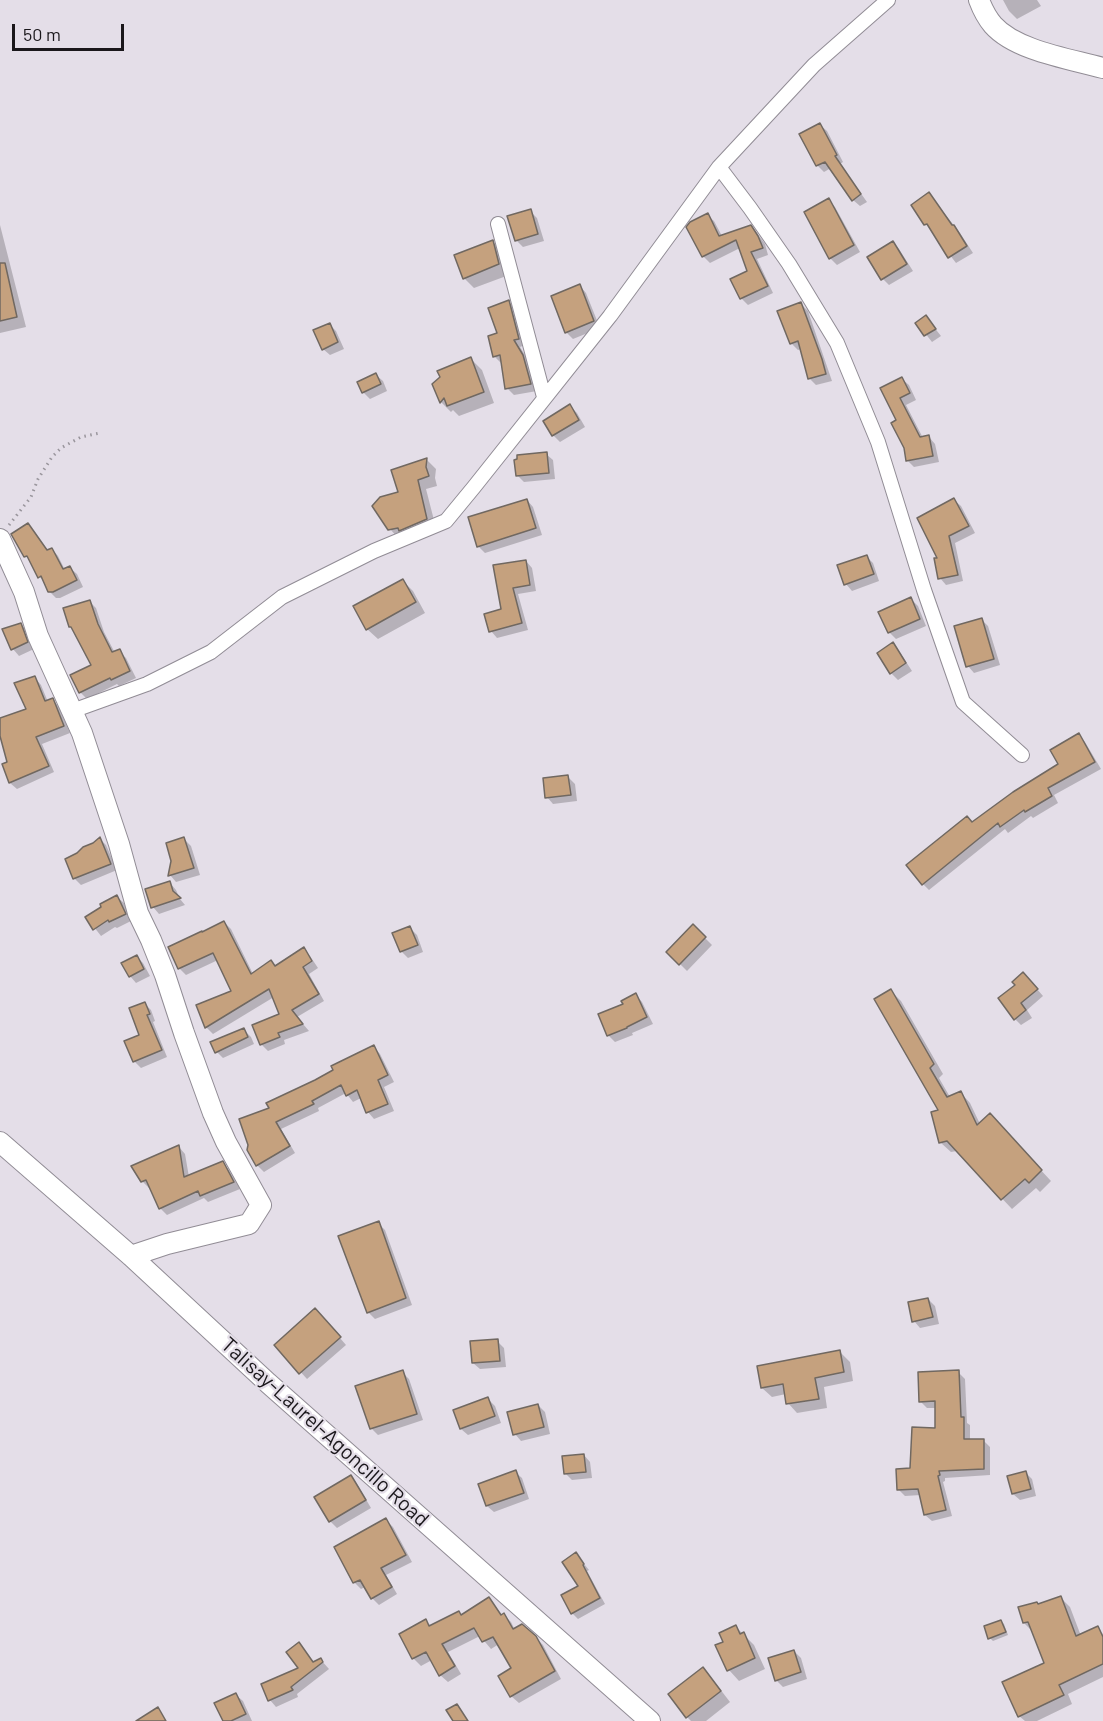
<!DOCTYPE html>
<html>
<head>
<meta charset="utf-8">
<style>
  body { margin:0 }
  #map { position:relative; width:1103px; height:1721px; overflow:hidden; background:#e4dee8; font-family:Barlow,sans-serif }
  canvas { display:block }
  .scale { position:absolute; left:12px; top:24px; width:112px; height:27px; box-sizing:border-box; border:3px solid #1a171b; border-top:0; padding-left:8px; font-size:18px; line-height:21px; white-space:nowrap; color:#1a171b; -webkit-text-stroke:4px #e4dee8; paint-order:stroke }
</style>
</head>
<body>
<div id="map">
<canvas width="1103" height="1721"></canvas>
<div class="scale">50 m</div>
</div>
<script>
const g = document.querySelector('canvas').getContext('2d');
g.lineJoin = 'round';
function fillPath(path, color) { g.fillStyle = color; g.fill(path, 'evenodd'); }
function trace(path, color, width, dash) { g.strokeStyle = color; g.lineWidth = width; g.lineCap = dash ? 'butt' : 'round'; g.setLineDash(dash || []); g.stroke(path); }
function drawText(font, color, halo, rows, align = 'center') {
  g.font = font + ' Barlow,sans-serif'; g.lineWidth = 4.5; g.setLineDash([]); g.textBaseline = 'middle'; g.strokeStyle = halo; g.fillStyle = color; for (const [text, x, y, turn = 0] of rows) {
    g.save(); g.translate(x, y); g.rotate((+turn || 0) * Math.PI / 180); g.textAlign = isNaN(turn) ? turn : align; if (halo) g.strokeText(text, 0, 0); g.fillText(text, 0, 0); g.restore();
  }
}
fillPath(new Path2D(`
  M1003 0H1037L1041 6 1017 19 1009 11Z
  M820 125 827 131 843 162 840 164 867 202 860 206 853 200 831 168 824 172 817 165Z
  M929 194 960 233 973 253 956 263 926 224Z
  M828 200 835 207 860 252 837 265 830 258Z
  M530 211 537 218 544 241 523 247 516 240Z
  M707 215 714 221 722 236 750 226 757 233 765 244 768 255 757 259 773 293 748 305 741 298 748 272 740 248 710 263 703 256 688 227Z
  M0 225 26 327 0 333Z
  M493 242 503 252 509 275 474 288 464 278Z
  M893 242 899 249 913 271 889 285 883 279Z
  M580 286 586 293 600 328 573 339 566 332Z
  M509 302 515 309 525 345 520 347 530 363 537 391 514 395 507 388 501 363 494 356Z
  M801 304 808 311 832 381 816 385 809 378 801 349 798 350 791 343Z
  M926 317 941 336 932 342 917 323Z
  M329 324 336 331 344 349 330 355 323 349Z
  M471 359 482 370 494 403 459 416 453 410 451 412 441 402 433 384Z
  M376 375 383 381 387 391 370 399 363 392Z
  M902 379 909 385 916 400 906 405 923 438 929 437 935 444 939 462 914 467 907 460 898 421 882 389Z
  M570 406 577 413 585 427 560 442 553 435Z
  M546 454 553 460 555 479 524 482 517 475Z
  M427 460 436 469 435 478 437 486 426 489 436 528 399 539 390 529 400 493Z
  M527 500 533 507 542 535 485 553 478 546Z
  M954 500 961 506 975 533 955 543 963 581 946 585 940 578V559Z
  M28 524 34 531 48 551 52 549 58 556 65 570 70 568 77 574 83 587 60 598H56L49 591 32 563 26 556Z
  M866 556 873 563 879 581 852 591 846 584Z
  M526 561 532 568 536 591 518 594 528 630 497 638 491 631 502 610Z
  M403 581 413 591 425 613 378 639 367 629Z
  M911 599 918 606 926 626 896 639 889 632Z
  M89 601 96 608 104 632 115 653 119 651 126 658 136 678 119 686 117 684 87 699 80 692 93 666Z
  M981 619 988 626 1000 665 974 673 968 666Z
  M21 624 27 631 34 649 19 656 13 649Z
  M892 644 899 651 912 671 898 680 891 673 879 653Z
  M35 678 41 685 48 702 53 700 59 707 70 733 42 744 54 772 17 789 10 783 4 765 9 762 2 739 0 740V720L28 709Z
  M1079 735 1085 742 1101 769 1054 795 1058 803 1033 818 1031 816 1008 833 1005 829 929 890 923 884 973 823 1060 764Z
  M568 777 575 784 577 801 553 804 547 797Z
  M100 839 106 845 117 870 81 885 74 878 94 844Z
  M184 839 191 846 200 875 176 882 170 875 173 860Z
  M170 883 176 890 180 899 185 905 159 914 153 907Z
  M117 897 124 903 131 921 117 928 115 927 101 936 87 918Z
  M224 922 231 929 253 974 271 962 276 967 304 949 310 956 318 968 309 974 324 1001 297 1017 309 1031 284 1040 285 1044 268 1051 261 1044 281 1015 274 997 213 1034 206 1027 233 992 218 960 186 975 179 968Z
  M693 926 712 945 687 971 668 952Z
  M410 928 417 935 423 952 408 958 401 951Z
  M137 957 143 963 150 976 136 983 130 976Z
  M1030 981 1043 996 1027 1010 1032 1018 1021 1025 1015 1019 1017 986Z
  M891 991 901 1001 943 1074 939 1078 950 1097 961 1093 970 1103 980 1124 999 1125 1051 1181 1040 1192 1036 1188 1012 1209 957 1151 951 1152 941 1143 940 1111Z
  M636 995 642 1002 653 1024 632 1033 633 1035 615 1042 608 1035 625 1005Z
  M145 1004 151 1010 155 1021 153 1022 167 1057 141 1068 134 1061 141 1036Z
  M244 1030 251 1037 254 1044 223 1058 217 1052Z
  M374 1047 380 1054 394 1082 384 1087 394 1111 374 1119 368 1112 361 1098 353 1102 346 1093 318 1108 319 1111 281 1129 295 1153 264 1172 257 1165 271 1109Z
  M179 1147 185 1154 189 1177 223 1163 229 1170 240 1189 208 1202 204 1198 167 1215 160 1208 150 1187 149 1188 142 1181Z
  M378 1223 385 1230 412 1305 375 1319 368 1312Z
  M928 1299 935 1306 939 1324 920 1328 914 1321Z
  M322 1317 346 1345 307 1379 276 1345Z
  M497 1341 504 1348 506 1367 480 1369 473 1363Z
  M840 1352 850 1362 853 1381 824 1387 827 1408 797 1413 788 1403 786 1394 772 1397 762 1388Z
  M402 1372 409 1379 423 1420 378 1435 371 1428Z
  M958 1372 965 1379 967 1423 970 1425V1441L983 1440 990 1447V1475L945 1478V1481L943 1482 952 1516 932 1521 925 1515 921 1495 905 1496 898 1489 937 1430V1408H927L920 1401Z
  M488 1399 495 1406 501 1423 468 1435 461 1429 455 1411Z
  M538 1405 545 1412 550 1434 521 1441 515 1434Z
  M584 1455 590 1462 592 1478 572 1480 566 1474Z
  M515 1472 522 1478 529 1499 494 1512 487 1506 480 1485Z
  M1025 1472 1032 1479 1036 1496 1020 1500 1013 1494Z
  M351 1477 357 1484 371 1508 337 1528 330 1521Z
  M386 1520 393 1527 412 1562 386 1575 397 1594 379 1605 372 1598 365 1587 361 1589 354 1582Z
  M576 1554 589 1570 587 1571 605 1604 578 1619 572 1613 580 1586Z
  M488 1598 503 1616 504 1615 511 1622 515 1630 535 1637 543 1645 561 1679 519 1703 511 1696 513 1669 499 1644 491 1649 480 1636 448 1652 461 1674 448 1682 440 1675 432 1660 421 1666 413 1658 401 1635 426 1621 431 1626 459 1613 463 1616Z
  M1061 1598 1070 1607 1081 1636 1097 1628 1103 1634V1677L1068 1694 1072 1704 1037 1721H1025L1019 1716 1046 1663 1033 1632 1024 1623Z
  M1001 1621 1004 1624 1008 1635 993 1641 990 1638Z
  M736 1627 754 1645 765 1669 739 1681 729 1670 717 1646 725 1643Z
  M305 1651 314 1663 321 1660 329 1669 297 1694 298 1697 276 1707 270 1700 300 1669Z
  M794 1651 801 1658 807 1679 783 1687 776 1680Z
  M703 1669 713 1680 730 1702 706 1721H691L687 1717Z
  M236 1695 243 1701 252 1721H224Z`), '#0003');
const building = new Path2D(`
  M820 123 837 155 835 156 861 194 852 201 825 162 816 166 799 134Z
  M929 192 952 225H954L967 246 948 258 927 224 924 225 911 205Z
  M829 198 854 245 829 259 804 212Z
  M531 209 538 234 515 241 507 216Z
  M708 213 719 236 751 225 758 236 763 248 751 252 768 286 740 299 730 279 747 271 736 240 702 257 686 227 690 222Z
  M493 240 499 264 463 279 454 255Z
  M893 241 907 264 881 280 867 257Z
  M0 263H5L17 317 0 321Z
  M580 284 594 321 565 333 551 296Z
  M509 300 519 339 514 340 523 355 531 384 505 389 500 355 493 357 488 336 497 333 488 308Z
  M801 302 822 359 826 374 808 379 798 341 790 344 777 311Z
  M926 315 936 329 924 336 915 323Z
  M330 323 338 342 322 350 313 330Z
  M471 357 484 392 447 406 444 398 440 403 432 384 440 377 437 371Z
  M376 373 381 384 362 393 357 382Z
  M902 377 910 393 900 398 920 437 929 435 933 456 906 461 904 448 891 423 896 420 880 388Z
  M570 404 579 420 552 436 543 421Z
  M547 452 549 473 516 476 514 460 517 459V455Z
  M427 458 426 467 429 476 418 480 427 519 399 531 398 528 388 530 372 506 380 497 398 492 391 470Z
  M954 498 969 526 949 536 958 575 938 579 934 558H937L917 518Z
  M527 499 536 528 477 547 468 517Z
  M28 523 47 550 52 548 63 569 70 566 77 580 53 592H48L41 576 38 578 27 556 24 557 11 534Z
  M867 555 874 574 844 585 837 565Z
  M526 560 530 585 513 588 522 623 489 632 484 614 501 609 493 565Z
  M403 579 416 602 366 630 353 606Z
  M911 597 920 619 888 633 878 612Z
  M90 600 98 624 112 652 120 649 130 671 111 680 110 678 79 693 70 675 91 665 71 627H69L63 608Z
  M982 618 994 659 966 667 954 626Z
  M21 623 28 642 11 650 2 629Z
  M893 642 906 663 890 674 877 653Z
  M35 676 45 701 53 698 64 726 36 737 49 766 9 783 2 764 7 762 0 736V718L26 709 14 683Z
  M1079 733 1095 762 1048 788 1052 796 1025 812 1024 810 1000 827 998 823 922 885 906 865 967 816 972 822 1013 792 1058 764 1050 750Z
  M568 775 571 795 545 798 543 778Z
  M100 837 111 864 73 879 65 859 77 853 83 847 93 843Z
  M184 837 194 868 168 876 171 861 166 843Z
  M170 881 173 891 181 898 151 908 145 889Z
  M117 895 126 914 109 922 108 920 93 930 85 917 101 907 100 904Z
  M224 921 251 974 271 960 275 966 304 947 312 961 303 967 319 994 292 1010 303 1024 278 1033 280 1037 260 1045 252 1025 279 1014 269 989 205 1028 196 1005 231 991 213 953 178 969 168 947 202 931V932Z
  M693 924 706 937 679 965 666 952Z
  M410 926 418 945 400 952 392 933Z
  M137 955 144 969 129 977 121 963Z
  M1023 972 1038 989 1021 1003 1026 1010 1014 1020 998 998 1015 985 1012 982Z
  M891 989 934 1064 930 1068 947 1097 961 1091 977 1125 990 1113 1042 1170 1029 1183 1025 1179 1001 1200 947 1141 939 1143 931 1112 938 1110 874 999Z
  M636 993 647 1017 627 1027V1028L607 1036 598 1014 623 1004 621 1001Z
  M145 1002 150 1014 147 1015 162 1050 133 1062 124 1041 139 1035 129 1008Z
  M244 1028 248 1037 215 1053 210 1042Z
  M374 1045 388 1075 378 1080 388 1104 366 1113 357 1090 346 1096 341 1085 312 1101 314 1104 276 1122 290 1146 256 1166 247 1150 248 1145 239 1119 269 1108 266 1103 315 1080 333 1070 331 1066Z
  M179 1145 184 1177 223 1161 234 1182 200 1196 198 1191 159 1209 146 1180 141 1182 131 1166Z
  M379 1221 406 1298 367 1313 338 1236Z
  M928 1298 933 1317 912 1322 908 1302Z
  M315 1308 341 1337 299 1374 274 1345Z
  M498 1339 500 1361 472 1363 470 1341Z
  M840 1350 844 1372 815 1378 819 1399 786 1404 783 1384 761 1388 757 1366Z
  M403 1370 417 1414 370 1429 355 1386Z
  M959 1370 961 1417H964V1439H984V1469L939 1471 940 1475 938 1476 946 1510 924 1515 918 1489 897 1490 896 1469 910 1468 912 1427 935 1428V1401L919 1402 918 1372Z
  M488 1397 495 1416 460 1429 453 1410Z
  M538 1404 544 1427 513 1435 507 1412Z
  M584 1454 586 1472 564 1474 562 1456Z
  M516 1470 524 1493 486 1506 478 1484Z
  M1026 1471 1031 1489 1012 1494 1007 1476Z
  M351 1475 366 1500 329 1522 314 1497Z
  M386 1518 406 1555 381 1568 392 1587 371 1599 360 1580 353 1583 334 1547Z
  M576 1552 584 1564 583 1565 600 1598 571 1614 561 1595 578 1586 562 1562Z
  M1061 1596 1076 1636 1098 1626 1103 1637V1664L1059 1685 1064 1695 1018 1717 1002 1682 1044 1663 1028 1622 1023 1623 1018 1607 1037 1602 1038 1604Z
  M489 1597 501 1615 504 1613 513 1629 522 1624 536 1636 555 1671 510 1697 498 1676 511 1668 493 1637 482 1642 474 1628 442 1644 455 1666 439 1676 426 1652 412 1659 399 1634 426 1619 429 1626 459 1611 461 1615Z
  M1001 1620 1006 1632 988 1639 984 1626Z
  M736 1625 740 1634 744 1632 755 1658 727 1671 715 1645 723 1642 719 1633Z
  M299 1642 313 1662 321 1658 323 1662 291 1687 293 1690 268 1701 261 1684 298 1668 286 1652Z
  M794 1650 801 1672 775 1681 768 1658Z
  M703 1667 721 1691 686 1718 668 1694Z
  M236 1693 246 1714 231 1721H223L214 1703Z
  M457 1704 468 1721H453L446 1710Z
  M158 1707 166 1721H136Z`);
fillPath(building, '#c5a17e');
trace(building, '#706861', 1.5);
const street = new Path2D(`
  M719 167 750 208 789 264 837 343 878 442 924 590 963 702 1022 755
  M498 224 544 397
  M72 711 147 684 211 652 282 597 374 551 446 521 474 487 610 316 719 167 814 65 888 0`);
const secondary = new Path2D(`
  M979 0C982 8 987 18 993 25 1016 51 1071 59 1103 68
  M0 539 24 592 38 636 82 733 119 844 138 913 151 940 165 975 184 1033 213 1113 226 1142 261 1205 249 1224 167 1244 131 1256
  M0 1142 131 1256 268 1383 650 1721`);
trace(street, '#918c95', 16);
trace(secondary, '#918c95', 22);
trace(new Path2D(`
  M9 525 31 497 38 479 52 457 61 448 81 437 100 433`), '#99959c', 3, [1.5, 4.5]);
trace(street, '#fff', 14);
trace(secondary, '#fff', 20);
drawText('21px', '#1a171b', '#e4dee8', [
  ["Talisay-Laurel-Agoncillo Road",325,1432,42]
]);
</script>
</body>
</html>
